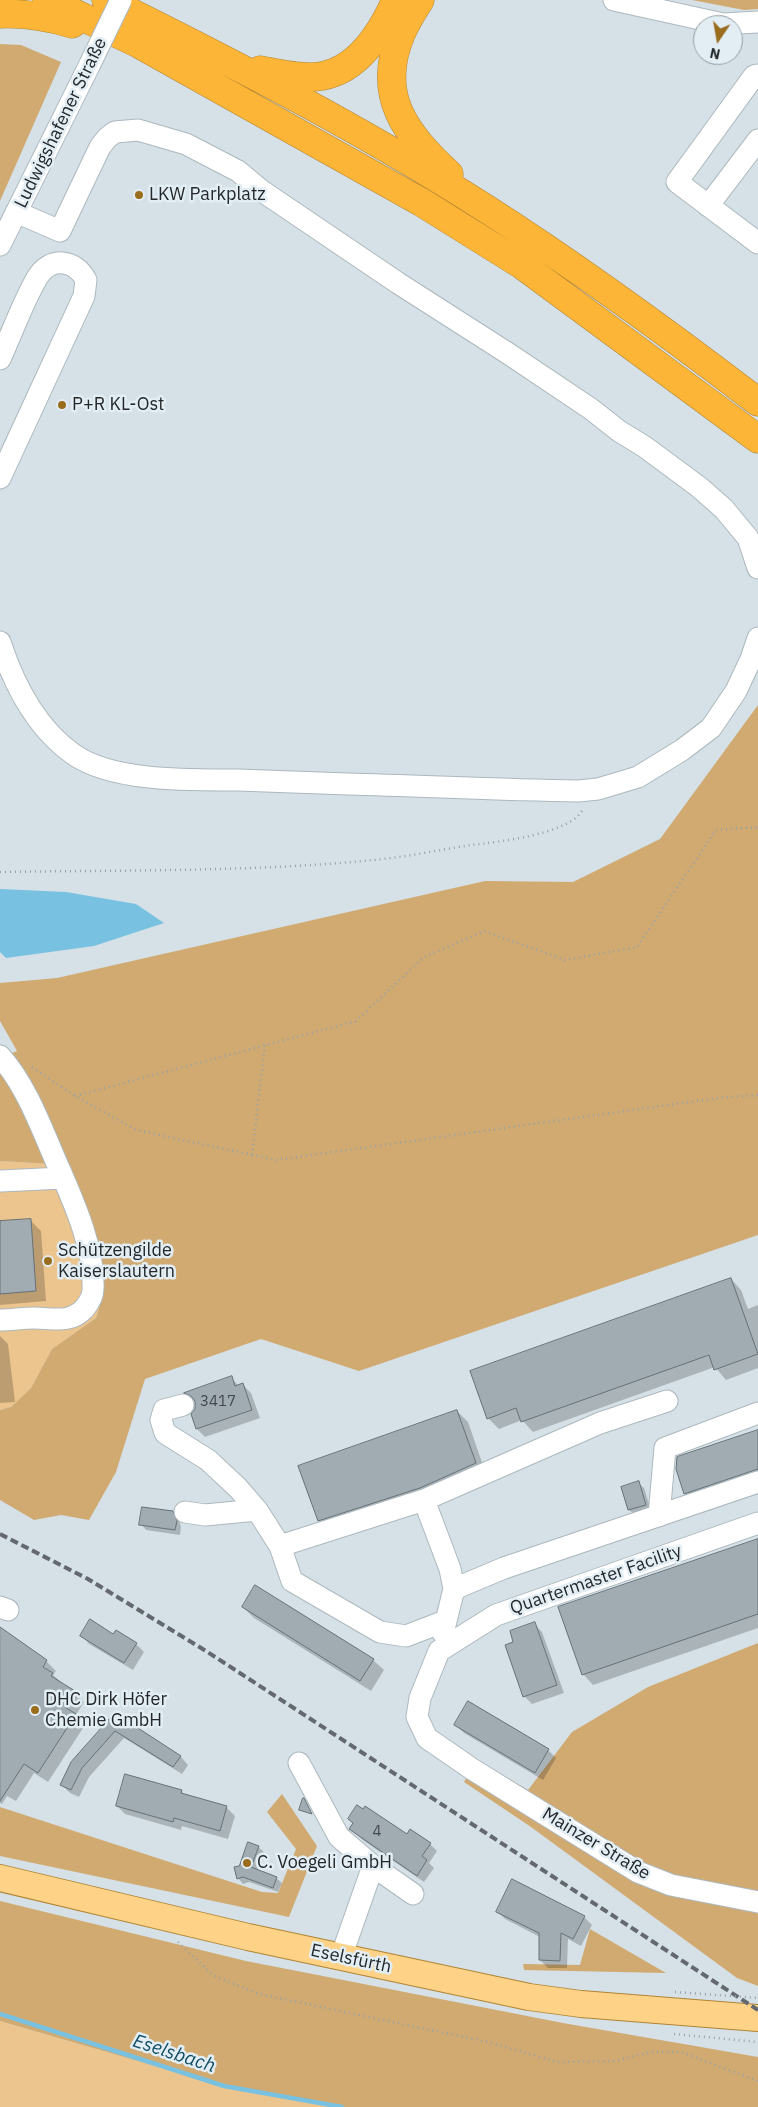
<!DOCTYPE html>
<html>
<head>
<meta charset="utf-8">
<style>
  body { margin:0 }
  #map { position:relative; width:758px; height:2107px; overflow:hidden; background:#d5e1e7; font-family:"IBM Plex Sans",sans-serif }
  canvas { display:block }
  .north { position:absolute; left:693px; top:15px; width:50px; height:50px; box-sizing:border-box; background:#e2eef4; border:1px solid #969fa4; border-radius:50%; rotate:192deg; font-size:14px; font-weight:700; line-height:20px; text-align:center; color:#24282b }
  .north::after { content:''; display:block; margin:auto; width:18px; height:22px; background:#9a6d1d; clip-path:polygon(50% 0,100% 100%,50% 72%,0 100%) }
</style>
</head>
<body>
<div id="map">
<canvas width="758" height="2107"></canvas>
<div class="north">N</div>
</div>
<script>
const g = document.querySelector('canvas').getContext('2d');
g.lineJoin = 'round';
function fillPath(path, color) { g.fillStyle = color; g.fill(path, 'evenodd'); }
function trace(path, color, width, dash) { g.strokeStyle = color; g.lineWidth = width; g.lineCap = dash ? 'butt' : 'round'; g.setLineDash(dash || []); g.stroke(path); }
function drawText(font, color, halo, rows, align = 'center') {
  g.font = font + ' "IBM Plex Sans",sans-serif'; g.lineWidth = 5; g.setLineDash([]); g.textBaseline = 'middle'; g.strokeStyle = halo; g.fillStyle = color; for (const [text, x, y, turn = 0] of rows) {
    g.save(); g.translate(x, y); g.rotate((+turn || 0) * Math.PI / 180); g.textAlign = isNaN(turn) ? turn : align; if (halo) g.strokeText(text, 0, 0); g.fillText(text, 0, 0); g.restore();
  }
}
fillPath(new Path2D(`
  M0 1161 70 1165 90 1227 103 1295 96 1318 52 1349 31 1388 11 1407 0 1410Z
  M0 2021 224 2086 342 2107H0Z`), '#ecc58e');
fillPath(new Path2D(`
  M692 0H758V9L744 10Z
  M0 44 21 45 61 62 0 201Z
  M758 705V1235L359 1371 261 1339 145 1379 116 1472 89 1520 61 1515 34 1520 0 1500V1410L11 1407 31 1388 52 1349 96 1318 103 1295 90 1227 70 1165 0 1161V1058L17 1051 0 1021V983L57 978 485 881 573 882 660 839Z
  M758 1643V1986L737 1978 531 1827 464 1782 477 1760 528 1790 572 1732 648 1687Z
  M282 1794 317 1846 289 1917 0 1856V1807L262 1892 278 1893 296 1849 267 1812Z
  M0 1901 246 1961 563 2023 758 2057V2107H342L224 2086 0 2021Z
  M590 1929 666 1973 524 1970 523 1964 580 1965Z`), '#d1aa72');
fillPath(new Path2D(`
  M0 889 66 892 136 904 164 923 94 946 6 958 0 952Z`), '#78c1e1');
fillPath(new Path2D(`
  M30 1220 41 1231 46 1301 0 1305V1222Z
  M731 1279 741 1290 748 1309 758 1305V1368L726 1380 715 1367 533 1432 522 1420 499 1429 488 1418Z
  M0 1336 8 1344 15 1402 0 1403Z
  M231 1378 239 1386 243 1385 251 1393 260 1418 205 1437 197 1429 192 1415 196 1409V1402L186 1393Z
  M457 1411 468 1422 486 1474 330 1531 319 1520Z
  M758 1431V1483L696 1504 685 1493Z
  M638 1483 644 1488 651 1510 635 1515 629 1510Z
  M172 1512 178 1518 181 1527 180 1535 146 1530 141 1524Z
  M758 1540V1628L593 1685 583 1674Z
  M243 1607 373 1660 384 1670 371 1691 254 1618Z
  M534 1624 542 1632 564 1693 532 1704 524 1696 515 1643Z
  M2 1630 46 1661 56 1671 53 1675 84 1702 76 1715 85 1725 48 1782 34 1773 16 1801 7 1796 2 1804 0 1803V1633Z
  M82 1636 136 1644 144 1652 133 1670 89 1644Z
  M115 1715 181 1757 188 1765 182 1774 124 1738 89 1777 79 1797 70 1793 62 1785Z
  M456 1725 548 1750 556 1758 543 1780 464 1733Z
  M181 1791 186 1796 227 1808 235 1816 228 1839 182 1826 181 1830 125 1814 117 1806Z
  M350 1829 407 1835 430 1844 437 1851 429 1863 434 1868 424 1882 364 1841Z
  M258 1847 264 1852 257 1870 276 1878 282 1883 278 1892 249 1882 243 1884 238 1878 240 1867Z
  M497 1911 584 1917 592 1925 581 1946 568 1939 567 1968H548L540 1960V1937L505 1919Z`), '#0003');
trace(new Path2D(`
  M0 2014 224 2086 342 2107`), '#78c1e1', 4.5);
const building = new Path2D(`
  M31 1219 36 1291 0 1294V1221Z
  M731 1278 758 1354 714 1370 709 1355 521 1422 516 1408 487 1419 470 1371Z
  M232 1376 235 1386 243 1383 252 1410 196 1429 191 1414 195 1409V1401L191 1396 184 1393Z
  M457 1410 476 1463 420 1488 318 1521 298 1466Z
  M758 1430V1469L684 1494 676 1469 677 1457Z
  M639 1481 646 1505 628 1510 621 1487Z
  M142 1507 173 1511 177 1521 175 1530 139 1525Z
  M758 1539V1614L582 1675 558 1607Z
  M255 1585 374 1659 360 1681 242 1607Z
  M90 1619 113 1634 116 1630 137 1643 124 1663 80 1636Z
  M535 1622 557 1685 523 1697 505 1645 513 1642 510 1631Z
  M0 1627 47 1660 43 1667 53 1673 51 1676 75 1691 65 1707 76 1714 38 1773 24 1764 0 1801Z
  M468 1701 549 1749 535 1773 454 1725Z
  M115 1713 181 1756 173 1767 115 1731 82 1768 71 1790 60 1785 71 1762Z
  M125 1774 182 1790 181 1793 227 1806 220 1831 174 1818 173 1822 116 1806Z
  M303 1798H304L312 1814 299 1810Z
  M357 1805 363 1809 365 1806 407 1834 410 1829 431 1843 422 1856 427 1860 417 1876 349 1829 353 1823 348 1819Z
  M248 1842 259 1846 251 1867 277 1877 273 1888 243 1877 237 1879 234 1867 239 1866Z
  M512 1879 585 1916 573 1939 561 1933 560 1961 539 1960V1933L496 1912Z`);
fillPath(building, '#a0acb2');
trace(building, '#667177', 1);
const minor = new Path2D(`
  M614 0 723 24 758 22
  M758 75 754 76 677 182 758 243
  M708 206 758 140
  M16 212 60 231 100 147 107 138 115 132 138 130 186 144 238 171 262 191 398 283 509 354 591 409 619 431 645 447 699 487 724 509 748 538 758 568
  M0 245 90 64
  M0 359C12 333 23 302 37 278 50 256 75 259 86 280L84 296 0 478
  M0 642C14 685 35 727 73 754 112 782 191 780 238 780 275 781 311 783 348 784 425 786 501 790 578 791L598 789 638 777 682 750 711 728 736 691 751 659 758 638
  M0 1056C24 1083 38 1119 52 1152 69 1192 95 1244 93 1289 93 1296 89 1303 84 1309 69 1324 53 1318 34 1318 23 1318 11 1320 0 1320
  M0 1181 63 1178
  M183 1405 164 1410 161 1420 165 1433 208 1460 238 1488 257 1510
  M424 1500 450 1569 454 1589 443 1633
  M185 1512 205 1515 257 1510 280 1546 292 1581 380 1632 406 1636 445 1621
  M659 1516 665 1448 758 1413
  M758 1523 496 1615 439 1651 420 1698 417 1717 427 1738 472 1769 638 1872 671 1885 758 1902
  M280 1546 424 1500 600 1423 667 1401
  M454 1589 504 1568 758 1482
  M0 1607 8 1610
  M299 1763 339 1837 373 1866 413 1894
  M341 1957 373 1866`);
const major = new Path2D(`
  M0 1878 248 1937 529 1997 581 2004 758 2018`);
const highway = new Path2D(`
  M47 0 139 44 421 202 522 265 758 439
  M106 0C235 64 363 130 485 208 579 268 669 334 758 402
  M420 0C413 11 406 22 401 34 375 96 406 134 449 174
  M0 14C25 13 49 17 72 24
  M260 70C276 73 293 77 310 77 354 77 380 36 396 0`);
trace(minor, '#acb8be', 23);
trace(major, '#b18433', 28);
trace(highway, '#b18433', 29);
trace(new Path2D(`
  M0 872C125 870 250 872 374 860 406 857 439 850 471 845 497 842 572 834 583 809
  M32 1067 75 1096 136 1130 276 1160 718 1098 758 1095
  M75 1096 356 1021 424 957 484 931 565 960 637 947 716 830 758 827
  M252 1155 265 1045
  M178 1942 214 1976 259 1994 488 2042 557 2062 615 2061 651 2052H681L758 2081
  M674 2034 758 2042`), '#98a1a6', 2.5, [1, 4]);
trace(minor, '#fff', 21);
trace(major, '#fed388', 26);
trace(highway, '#fdb538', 28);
trace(new Path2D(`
  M0 1534 88 1579 206 1651 758 2010`), '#63696e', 4, [8, 4]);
const minorBridge = new Path2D(`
  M90 64 121 0`);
trace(minorBridge, '#acb8be', 23, []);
trace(new Path2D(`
  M675 1992 758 1998`), '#98a1a6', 2.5, [1, 4]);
trace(minorBridge, '#fff', 21);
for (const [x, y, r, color] of [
  [139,195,5,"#9a6d1d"],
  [62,405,5,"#9a6d1d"],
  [48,1261,5,"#9a6d1d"],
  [35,1710,5,"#9a6d1d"],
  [247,1863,5,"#9a6d1d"]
]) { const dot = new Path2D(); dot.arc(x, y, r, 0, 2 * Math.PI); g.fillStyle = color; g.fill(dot); trace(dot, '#e2eef4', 2); }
drawText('15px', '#43494d', null, [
  ["3417",218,1402],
  ["4",377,1832]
]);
drawText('18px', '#24282b', '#e2eef4', [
  ["Ludwigshafener Straße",61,123,-64],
  ["Quartermaster Facility",596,1580,-19],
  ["Mainzer Straße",596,1844,31],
  ["Eselsfürth",351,1959,12]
]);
drawText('18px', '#24282b', '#e2eef4', [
  ["LKW Parkplatz",149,195],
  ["P+R KL-Ost",72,405],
  ["Schützengilde",58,1251],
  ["Kaiserslautern",58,1272],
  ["DHC Dirk Höfer",45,1700],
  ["Chemie GmbH",45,1721],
  ["C. Voegeli GmbH",257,1863]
], 'left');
drawText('italic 19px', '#104d63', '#e2eef4', [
  ["Eselsbach",174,2054,18]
]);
</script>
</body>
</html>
